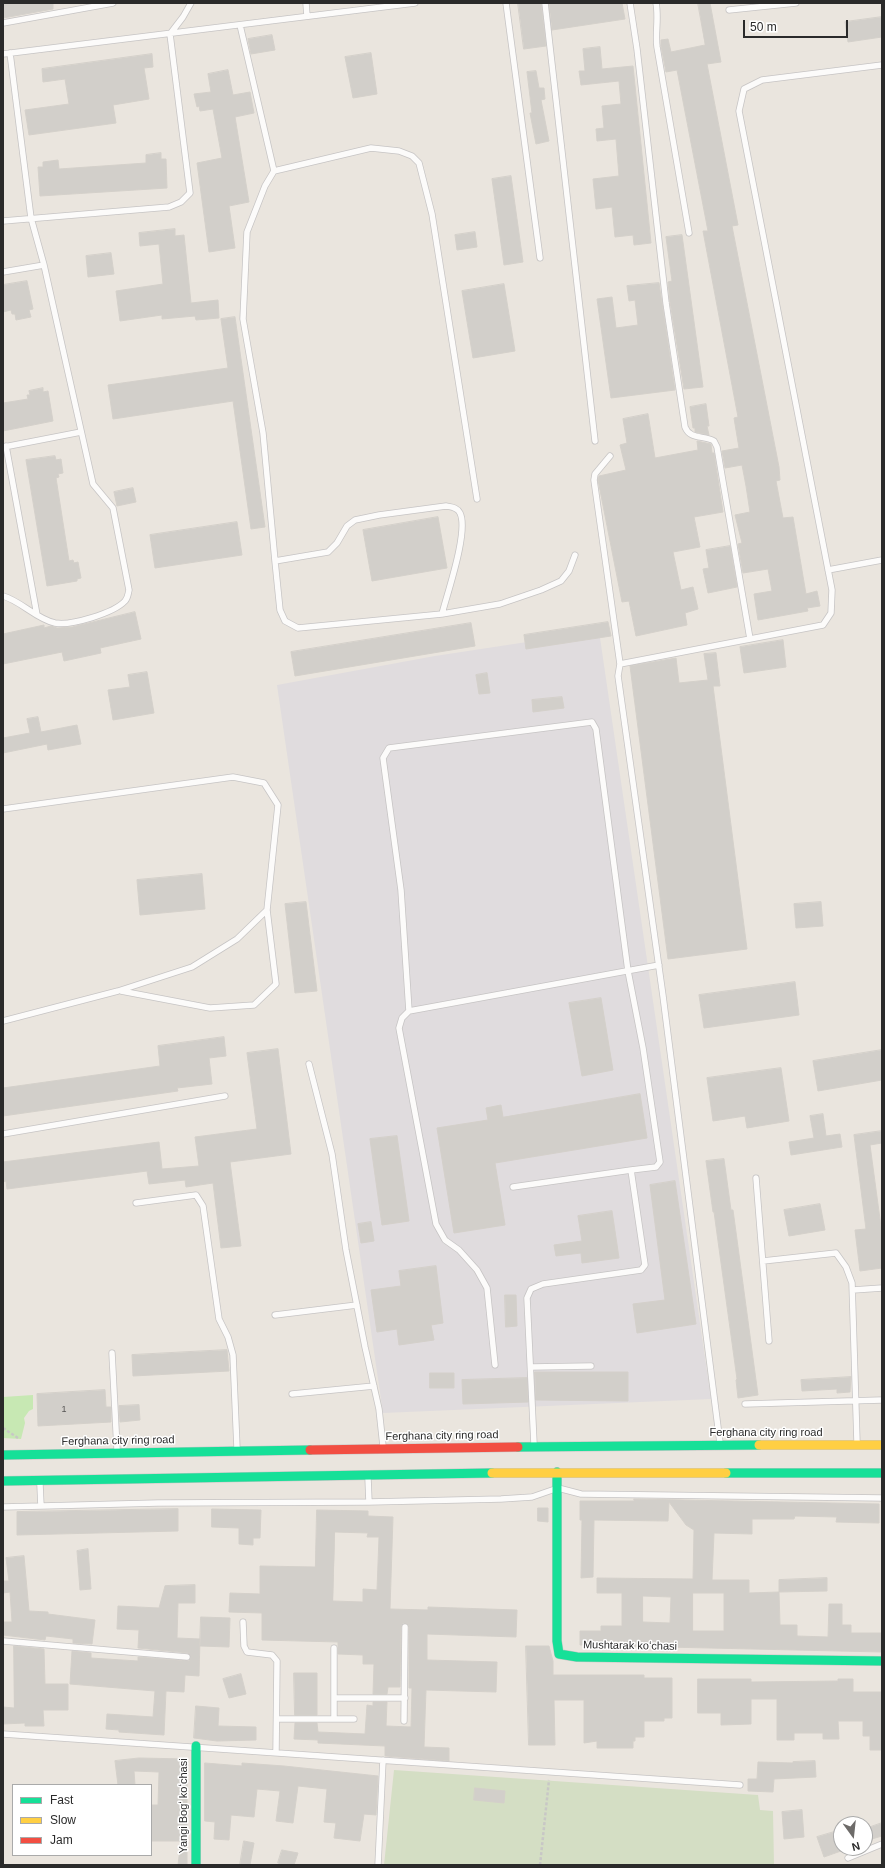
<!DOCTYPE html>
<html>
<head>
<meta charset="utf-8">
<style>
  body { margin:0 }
  #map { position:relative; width:885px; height:1868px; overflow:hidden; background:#eae5de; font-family:Arial,sans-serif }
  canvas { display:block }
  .frame { position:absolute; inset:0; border:4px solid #2a2a2a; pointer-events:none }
  .legend { position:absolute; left:12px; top:1784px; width:140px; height:72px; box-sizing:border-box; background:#fff; border:1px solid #aaa; margin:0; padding:5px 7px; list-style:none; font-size:12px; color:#2a2a2a }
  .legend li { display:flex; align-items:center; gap:8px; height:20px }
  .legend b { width:20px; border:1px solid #aaa }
  .north { position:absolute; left:833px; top:1816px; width:40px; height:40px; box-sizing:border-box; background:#fff; border:1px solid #aaa; border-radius:50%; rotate:165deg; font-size:11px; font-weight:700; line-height:16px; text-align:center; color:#2a2a2a }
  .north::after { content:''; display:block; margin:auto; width:14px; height:18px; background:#6d6b69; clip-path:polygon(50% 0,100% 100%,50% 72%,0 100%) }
  .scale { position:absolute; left:743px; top:20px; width:105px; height:18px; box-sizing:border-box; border:2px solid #2a2a2a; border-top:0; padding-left:5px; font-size:12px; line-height:14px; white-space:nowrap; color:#2a2a2a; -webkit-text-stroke:3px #fff; paint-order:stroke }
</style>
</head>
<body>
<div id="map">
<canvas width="885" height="1868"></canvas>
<div class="frame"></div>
<ul class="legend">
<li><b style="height:5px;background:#16e098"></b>Fast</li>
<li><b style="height:5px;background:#ffcf43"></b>Slow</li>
<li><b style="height:5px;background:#f24e42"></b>Jam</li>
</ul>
<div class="north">N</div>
<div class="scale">50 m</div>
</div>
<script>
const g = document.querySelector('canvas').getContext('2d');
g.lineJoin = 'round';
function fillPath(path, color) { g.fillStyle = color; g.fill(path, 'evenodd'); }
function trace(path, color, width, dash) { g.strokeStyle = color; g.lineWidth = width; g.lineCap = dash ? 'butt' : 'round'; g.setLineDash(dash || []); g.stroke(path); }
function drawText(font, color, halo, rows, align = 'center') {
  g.font = font + ' Arial,sans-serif'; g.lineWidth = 3; g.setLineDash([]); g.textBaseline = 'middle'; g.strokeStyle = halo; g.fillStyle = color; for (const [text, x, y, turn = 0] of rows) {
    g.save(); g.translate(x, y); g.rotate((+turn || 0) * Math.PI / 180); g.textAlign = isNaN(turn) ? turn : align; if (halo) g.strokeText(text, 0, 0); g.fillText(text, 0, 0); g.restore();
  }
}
fillPath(new Path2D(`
  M599 631 711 1399 383 1413 277 685 435 656Z`), '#e0dcde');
fillPath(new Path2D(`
  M33 1395V1409L29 1411 24 1418 25 1423 21 1439 3 1438V1397Z`), '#c7e8b3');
fillPath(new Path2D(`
  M394 1770 758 1795 760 1810 773 1811 774 1865H384Z`), '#d4dec4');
const building = new Path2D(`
  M3 3H53V9L3 18Z
  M518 3H541L546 46 524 49Z
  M549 3H622L625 19 552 30Z
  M698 3H710L721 62 707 64 738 225 732 226 779 467 780 480 776 481 783 518 793 517 806 594 817 591 820 606 807 608 808 611 758 620 754 594 772 591 768 569 743 573 738 544 742 543 735 515 750 512 746 486 742 465 725 468 722 451 739 448 734 418 738 417 703 231H708L677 70 666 72 661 46V40L668 39 671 52 705 45Z
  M882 17V37L848 42 845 22Z
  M272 35 275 50 251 54 248 39Z
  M600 47 602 69 633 66 651 243 634 245 633 235 615 237 612 207 596 209 593 179 619 176 616 139 597 141 596 129 604 128 602 106 621 104 619 81 581 85 579 71H585L583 49Z
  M371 53 377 94 353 98 345 57Z
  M152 54 153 67 144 68 149 99 113 105 116 123 29 135 25 110 69 104 65 79 43 82 42 69Z
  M228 70 233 95 250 92 254 113 235 117 249 202 229 206 235 248 209 252 197 163 222 158 213 109 200 111 199 106 197 107 194 94 211 92 208 74Z
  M536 71 539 88H544L545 99 541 100 549 141 536 144 530 113H532L527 72Z
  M161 153V159H166L167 188 40 196 38 167H43V162L58 160 59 169 146 163V155Z
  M511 176 523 262 504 265 492 179Z
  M175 229V236L184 235 191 303 218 300 219 318 196 320 195 316 162 319V315L120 321 116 291 163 284 159 244 140 246 139 233Z
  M475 232 477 247 457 250 455 235Z
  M682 235 703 387 684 389 670 302 668 282 672 281 666 237Z
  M111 253 114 274 88 277 86 256Z
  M27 281 33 309 29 310 31 317 16 320 15 314H12L11 310 3 312V285Z
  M659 283 675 390 611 398 597 299 612 297 616 328 638 325 635 300 629 301 627 286Z
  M504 284 515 351 473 358 462 291Z
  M235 317 265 527 251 529 233 401 113 419 108 385 228 368 221 319Z
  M43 388V392L48 391 53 421 3 431V403L28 399 27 395H30L29 391Z
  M706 404 709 426H707L709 435 695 432V428H693L690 407Z
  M648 414 655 458 698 450 697 441 711 444 712 453H714L723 512 694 517 700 547 673 552 681 590 693 587 698 609 685 613 687 625 636 636 629 601 622 602 598 480 599 476 626 470 620 445 627 443 623 419Z
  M55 456 56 460 61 459 63 473 58 474 59 477 56 478 69 561 73 560 74 563 78 562 81 578 77 579V581L47 586 26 460Z
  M133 488 136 502 117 506 114 492Z
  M438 517 447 568 372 581 363 530Z
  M237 522 242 555 155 568 150 535Z
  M730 546 737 587 708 593 703 569 709 568 706 550Z
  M135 612 141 639 100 648 101 653 64 661 62 652 3 664V634L44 625V628L51 626 57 628 72 627Z
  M608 622 611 636 526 649 524 635Z
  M471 623 475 646 295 676 291 652Z
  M783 640 786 667 744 673 740 647Z
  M716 653 720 686H713L747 949 668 959 630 666 676 658 679 683 708 680 704 654Z
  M147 672 154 713 113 720 108 690 130 687 128 675Z
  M487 673 490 693 479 694 476 675Z
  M562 697 564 708 533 712 532 700Z
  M38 717 41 732 77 725 81 744 48 750 47 744 3 753V738L30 733 27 719Z
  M202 874 205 909 140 915 137 880Z
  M306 902 317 991 295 993 285 904Z
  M821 902 823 926 796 928 794 904Z
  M795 982 799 1015 704 1028 699 995Z
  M601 998 613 1070 582 1076 569 1003Z
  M224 1037 226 1056 209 1058 212 1084 177 1088 178 1091 3 1116V1088L160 1066 158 1046Z
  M278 1049 291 1154 230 1162 241 1246 221 1248 213 1183 186 1187 185 1180 149 1184 147 1171 7 1189 6 1181 3 1182V1162L159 1142 162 1169 199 1166 195 1137 257 1129 247 1053Z
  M882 1050V1080L818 1091 813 1061Z
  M781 1068 789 1121 747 1128 745 1116 713 1121 707 1078Z
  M640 1094 647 1138 495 1163 505 1225 454 1233 437 1128 488 1120 486 1108 501 1105 503 1117Z
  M823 1114 826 1136 840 1134 842 1147 791 1155 789 1142 814 1138 810 1116Z
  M882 1131V1143L870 1145 882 1234V1268L860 1271 855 1230 866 1229 854 1135Z
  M397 1136 409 1221 382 1225 370 1139Z
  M724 1159 731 1210H733L758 1395 738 1398 736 1380 737 1379 714 1212H713L706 1161Z
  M675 1181 696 1324 637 1333 633 1304 665 1300 650 1185Z
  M820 1204 825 1230 789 1236 784 1210Z
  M612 1211 619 1258 582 1263 581 1253 556 1256 554 1245 582 1241 578 1216Z
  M371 1222 374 1241 361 1243 358 1224Z
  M436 1266 443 1323 431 1325 434 1340 399 1345 397 1329 377 1332 371 1290 401 1286 399 1271Z
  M505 1295H516L517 1326 506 1327Z
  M227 1350 229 1371 133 1376 132 1355Z
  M535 1372H628V1401L536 1400Z
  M430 1373H454V1388H430Z
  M851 1377 850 1392 837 1393V1389L802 1391 801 1380Z
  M527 1378 528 1402 463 1404 462 1380Z
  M105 1390 106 1407H111V1422L38 1426 37 1394Z
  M139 1405 140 1420 120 1422 119 1406Z
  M634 1499 879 1504V1523L836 1522 837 1517 795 1516 794 1519H752V1534L714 1533 712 1580H749V1593L779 1592 780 1625H797V1636L828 1637 829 1604H842V1625H851V1633H882V1652L580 1645V1631H601V1626H622V1593H597V1578L693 1579 694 1530 686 1525 669 1502 668 1521 594 1520 593 1577 581 1578 582 1520H580V1501H634ZM693 1593H724V1631H693ZM643 1596 671 1597 670 1623 643 1622Z
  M538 1508H548V1522L538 1521Z
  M178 1509V1531L17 1535V1512Z
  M212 1509 261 1510 260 1538H253V1545L239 1544V1528L212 1527Z
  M317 1510 368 1511V1516L393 1517 390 1609 428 1610V1607L517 1610 516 1637 427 1634V1660L497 1662 496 1692 426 1690 424 1747 449 1748V1761L385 1756V1746L318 1743V1740L294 1739 295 1723H317L318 1732 365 1734 367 1705 373 1706V1702H387L386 1726 411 1727 412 1688H409V1627L407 1624 403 1623 401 1627 400 1687H388L387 1694H373L374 1664H363V1655L338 1654V1642L262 1640V1613L229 1612 230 1593 260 1594V1566L315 1567ZM335 1532 368 1533 367 1537H379L377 1590 363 1589V1602L333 1601Z
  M88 1549 91 1589 80 1590 77 1551Z
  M24 1556 29 1611 48 1612V1614L95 1620 92 1644 73 1643V1639L46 1636 45 1640 3 1635V1622H12L10 1592 3 1593V1581H9L6 1558Z
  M827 1578V1591L779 1592V1580Z
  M195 1585V1603H178L177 1638 200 1639 199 1676 185 1675 184 1692 166 1691 164 1735 119 1732V1730L106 1729 107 1714 153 1717 155 1691 70 1684 72 1651 91 1653V1658L138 1661V1657L189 1661 191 1657 188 1653 138 1648 139 1630 117 1629 118 1606 159 1608 165 1586Z
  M201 1617 230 1618 229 1647 200 1646Z
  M14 1646 44 1649 45 1684H68V1710H43L44 1726H25V1723L3 1724V1707L14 1708Z
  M526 1646H549L553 1661V1675H644V1678H672V1718H664V1721H644V1737H635V1741H633V1748H597V1741L584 1743V1700H554L555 1745H529Z
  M294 1673H317V1715H295Z
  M241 1674 246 1694 229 1698 223 1679Z
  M698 1679H751V1682L838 1681V1679H853V1692H882L881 1750H870V1736H863V1721H838L839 1739H823V1733H794V1740H777V1699H751V1724L721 1725V1713H698Z
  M196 1706 219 1708 218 1726 256 1727V1740L217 1741 194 1738Z
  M139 1758 187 1759V1865H178L181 1841H151V1805H158L159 1772 134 1771 135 1785H118L115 1761Z
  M815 1761 816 1777 774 1779 773 1792 748 1791V1779H757L758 1762 793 1763V1762Z
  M205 1763 242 1766V1763L284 1766 378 1776 376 1815 364 1814 360 1841 334 1838 336 1823 324 1822 327 1789 298 1786 293 1823 276 1821 280 1791 257 1789 254 1817 231 1815 229 1840 214 1839 215 1822 205 1821Z
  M475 1788 505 1791 504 1803 474 1800Z
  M802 1810 804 1837 784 1839 782 1812Z
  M882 1823V1836L865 1841V1829Z
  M841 1830V1851L824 1857 817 1837Z
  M244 1841 254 1843 250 1865H240Z
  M282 1850 298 1853 294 1865H283L278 1863Z`);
fillPath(building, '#d2cfca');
trace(building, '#d4d0ca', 1);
const lane = new Path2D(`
  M306 3 307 16
  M506 3 540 258
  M545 3 595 441
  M630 3 637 49 666 303 685 427C690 440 704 435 714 441L717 447 750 639
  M656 3C659 18 655 33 657 47L689 233
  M729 10 796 3
  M3 23 113 3
  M240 25 274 171 265 186 247 232 243 319 263 433 275 561 280 610 285 621 298 628 442 614 500 604 541 590 561 581 569 571 575 555
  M3 54 415 3
  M274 171 371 148 399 151 412 156 419 163 432 214 477 499
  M3 221 169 207 181 202 190 193 170 34 183 17 191 3
  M3 272 44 265
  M6 446 37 615
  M4 447 81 432
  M610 456 595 474 594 480 620 664 618 676 663 996 720 1443
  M275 561 328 552 337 543 347 526 355 520 379 515 446 506C451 507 457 507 460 513 469 531 447 594 442 614
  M828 570 882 560
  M3 596C21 601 36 619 55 623 71 626 114 613 125 601 128 598 128 594 129 590L113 508 93 484 44 265 31 218 10 53
  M620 664 823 625 831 613 832 590 739 111 744 89 762 80 882 65
  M3 809 233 777 264 783 278 805 267 910 237 939 192 967 118 991 3 1021
  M121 991 210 1008 254 1005 276 984 267 910
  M409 1011 401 890 383 758 389 748 592 722 596 729 628 971 643 1048 660 1162 656 1167 631 1170 645 1265 641 1270 543 1284 531 1289 527 1298 534 1444
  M309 1064 332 1154 346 1250 365 1347 379 1409 383 1446
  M3 1134 225 1096
  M756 1178 769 1341
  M513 1187 631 1170
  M136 1203 196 1195 203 1206 219 1319 228 1337 233 1355 237 1448
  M763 1261 836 1253 846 1267 852 1283 857 1442
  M853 1290 882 1288
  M275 1315 357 1305
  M112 1353 117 1449
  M495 1365 487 1288 477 1270 459 1250 445 1240 436 1224 399 1028 402 1018 409 1011 659 965
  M531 1367 591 1366
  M292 1394 374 1386
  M745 1404 882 1400
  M368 1478 369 1502
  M40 1485 41 1506
  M3 1507 158 1503 369 1502 501 1499 532 1497 558 1488 581 1494 882 1498
  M243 1622 244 1646 247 1652 272 1655 277 1661 276 1752
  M3 1641 187 1657
  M334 1698H405
  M277 1719H354
  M334 1719V1648
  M404 1721 405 1627
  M3 1734 740 1785
  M848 1858 882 1844
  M378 1865 383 1760`);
const fast = new Path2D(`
  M518 1447 759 1445
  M3 1455 310 1450
  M557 1472V1641L559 1654 577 1657 882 1661
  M726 1473H882
  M3 1481 492 1473
  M196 1746V1865`);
const slow = new Path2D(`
  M759 1445H882
  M492 1473H726`);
const jam = new Path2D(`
  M310 1450 518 1447`);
trace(lane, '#c6c4c4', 7);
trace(fast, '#c6c4c4', 10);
trace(slow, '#c6c4c4', 10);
trace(jam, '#c6c4c4', 10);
trace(new Path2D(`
  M3 1428 18 1438
  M540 1865 549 1780`), '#c8c7c6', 2.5, [3, 2]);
trace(lane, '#fcfbfa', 5.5);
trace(fast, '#16e098', 9);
trace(slow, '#ffcf43', 9);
trace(jam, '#f24e42', 9);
drawText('9px', '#555453', null, [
  ["1",64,1410]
]);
drawText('11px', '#2a2a2a', '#fff', [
  ["Ferghana city ring road",766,1433],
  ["Ferghana city ring road",442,1436,-1],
  ["Ferghana city ring road",118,1441,-1],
  ["Mushtarak koʻchasi",630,1646,1],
  ["Yangi Bogʻ koʻchasi",184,1806,-90]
]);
</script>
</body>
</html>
